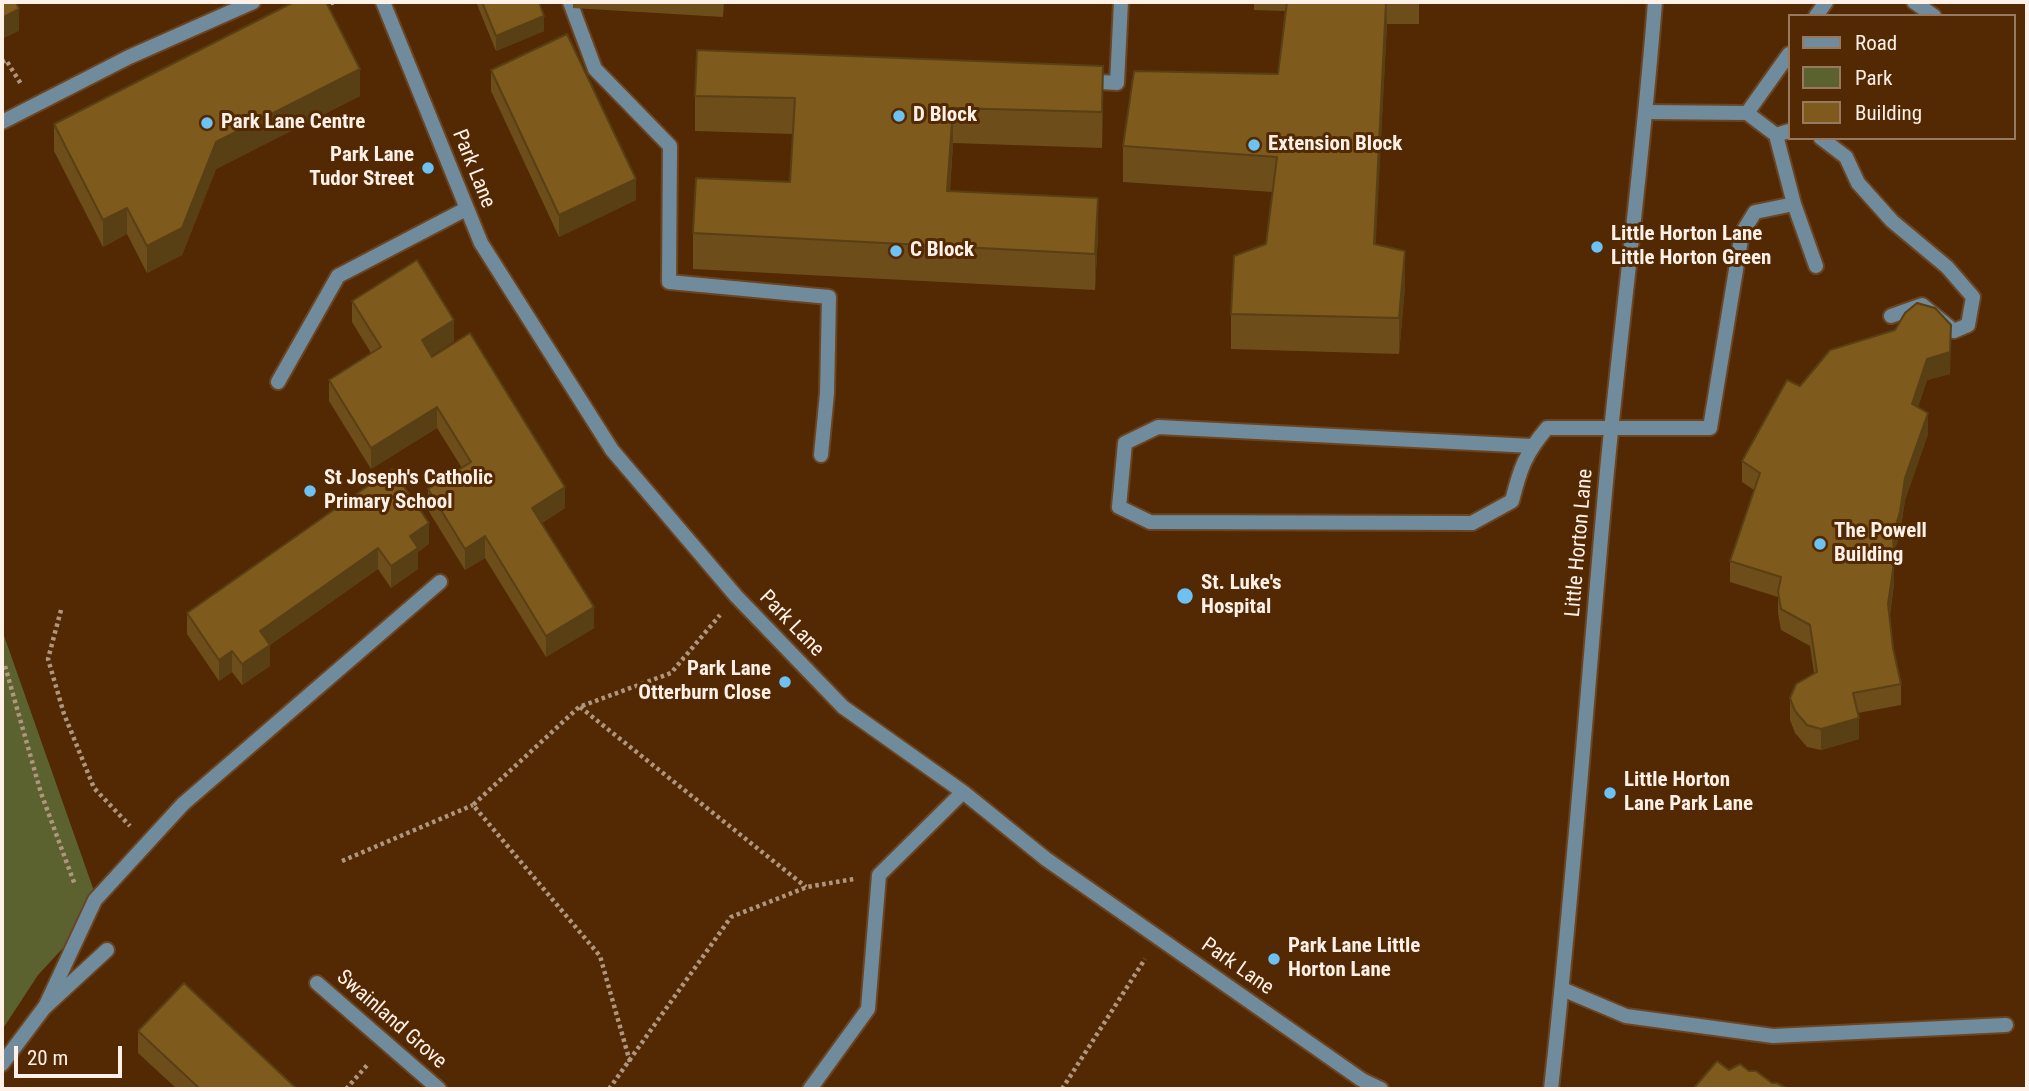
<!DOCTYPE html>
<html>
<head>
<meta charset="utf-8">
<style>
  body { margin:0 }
  #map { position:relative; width:2029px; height:1091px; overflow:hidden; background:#522903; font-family:"Roboto Condensed",sans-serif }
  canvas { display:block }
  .frame { position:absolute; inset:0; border:4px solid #fff1e8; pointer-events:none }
  .legend { position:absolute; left:1788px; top:14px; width:228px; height:126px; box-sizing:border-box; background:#522903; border:2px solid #97795f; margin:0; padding:9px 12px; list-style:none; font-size:21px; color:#fff1e8 }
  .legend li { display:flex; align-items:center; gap:14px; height:35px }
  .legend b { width:35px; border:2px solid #97795f }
  .scale { position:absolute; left:14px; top:1046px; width:108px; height:32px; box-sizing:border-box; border:4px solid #fff1e8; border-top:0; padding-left:9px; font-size:21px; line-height:24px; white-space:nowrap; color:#fff1e8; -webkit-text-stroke:5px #522903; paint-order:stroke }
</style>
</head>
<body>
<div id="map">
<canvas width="2029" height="1091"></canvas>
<div class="frame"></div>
<ul class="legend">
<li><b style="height:9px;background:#708b9c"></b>Road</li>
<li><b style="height:19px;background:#5b622f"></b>Park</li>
<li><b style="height:19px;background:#7f5a1d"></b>Building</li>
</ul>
<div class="scale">20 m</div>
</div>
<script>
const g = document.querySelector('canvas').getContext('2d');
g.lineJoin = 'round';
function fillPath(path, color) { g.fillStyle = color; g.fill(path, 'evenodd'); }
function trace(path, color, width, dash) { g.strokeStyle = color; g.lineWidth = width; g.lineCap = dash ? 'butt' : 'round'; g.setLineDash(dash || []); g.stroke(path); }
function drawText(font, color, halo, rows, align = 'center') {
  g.font = font + ' "Roboto Condensed",sans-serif'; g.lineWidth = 6; g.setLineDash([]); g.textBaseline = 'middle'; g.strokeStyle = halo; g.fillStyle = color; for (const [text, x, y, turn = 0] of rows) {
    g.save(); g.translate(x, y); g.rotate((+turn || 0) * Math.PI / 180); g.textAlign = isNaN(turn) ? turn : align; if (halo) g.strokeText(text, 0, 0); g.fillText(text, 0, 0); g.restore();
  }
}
fillPath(new Path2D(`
  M2 630 100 908 38 975 2 1030Z`), '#5b622f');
const service = new Path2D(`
  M570 2 595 69 670 146 669 282 829 297 827 393 821 455
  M1084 81 1117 83 1121 2
  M1747 113 1776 135 1789 131
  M1776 135 1794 204
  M1821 138 1846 157 1858 183 1892 221 1947 267 1973 297 1968 325 1954 331 1922 305 1891 316
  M278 382 338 276 466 209
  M1532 446 1158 427 1125 443 1119 507 1150 522 1472 523 1512 501C1520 469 1525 454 1547 428H1710L1742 233 1755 212 1794 204 1816 266
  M1562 989 1626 1016 1773 1036 2006 1025
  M45 1007 95 900 183 804 440 582`);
const minor = new Path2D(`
  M383 2 481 243 612 450 736 596 843 707 963 792 1046 859 1362 1080 1381 1089
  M1914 2 1934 16
  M1816 16 1826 2
  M1647 112 1747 113 1789 54
  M2 122 129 57 253 2
  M317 983 439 1089
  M2 1064 44 1008 107 950
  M810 1089 868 1009 879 875 963 792`);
const tertiary = new Path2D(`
  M1551 1089C1574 884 1588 677 1607 471 1622 315 1643 159 1655 2`);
trace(service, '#6a4523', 18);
trace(minor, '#6a4523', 18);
trace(tertiary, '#6a4523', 18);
trace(new Path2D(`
  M324 6 334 2
  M2 62 6 60 21 84
  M61 610 48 659 64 714 94 788 130 826
  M5 666 41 793 75 885
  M580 707 806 887
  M342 861 473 805
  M630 1062 600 956 473 805 579 707 671 673 720 615
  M346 1089 369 1063
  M609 1089 731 917 807 887 854 879
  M1062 1089 1145 959`), '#b0967f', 4.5, [3.5, 3.5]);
trace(service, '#708b9c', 14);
trace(minor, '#708b9c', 14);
trace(tertiary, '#708b9c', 14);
fillPath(new Path2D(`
  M476 2H539L544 31 496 51Z
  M573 2H724L723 17 573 8Z
  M1254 2H1419V24H1387L1375 245 1405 286 1399 354 1231 349V314L1266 244 1273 192 1123 182V146L1278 74 1285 11 1254 10Z
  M491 70 636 200 559 237 491 91Z
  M360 96 216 169 182 255 147 273 127 234 103 247 54 151V124Z
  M695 96 1103 102 1102 148 953 143 950 191 1098 234 1095 290 693 269V233L790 182 793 134 695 131Z
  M352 301 454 341 431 356 565 508 542 523 594 628 546 657 485 558 465 570 428 510V489L462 468 437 428 371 469 329 401V380L371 353 352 322Z
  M1951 325 1950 374 1927 380 1918 407 1928 434 1905 500 1900 533 1894 553V584L1890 616 1893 648 1901 684V705L1858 713 1859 739 1821 750 1807 747 1795 733 1790 720V698L1814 673 1810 646 1781 630 1778 613V597L1730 582V561L1754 490 1742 482V461L1800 386Z
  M392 469 429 544 418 552V569L391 588 378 569 270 645V666L242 685 232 672 219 681 187 634V613Z
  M138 1031 297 1089H177L138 1053Z`), '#6d4d19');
fillPath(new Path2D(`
  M1386 2 1387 24 1374 280V244Z
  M19 9V31L2 39V18Z
  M544 16V31L496 51V36Z
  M1103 66V102L1102 148V112Z
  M360 69V96L216 169 182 255 147 273V246L216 142Z
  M953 108V143L947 227V191Z
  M636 179V200L559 237V215Z
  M1098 198V234L1095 290V254Z
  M127 208V234L103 247V220Z
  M1405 251V286L1399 354V318Z
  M454 320V341L422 362V340Z
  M1950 352V374L1927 380 1912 425V404L1927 359Z
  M437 407V428L371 469V448Z
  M1928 413V434L1905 500 1900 533 1893 556V534L1905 478Z
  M565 487V508L532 529V508Z
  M429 523V544L418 552V569L391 588V566L410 536Z
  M485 536V558L465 570V549Z
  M378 548V569L270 645V666L242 685V664L260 631Z
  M1894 563V584L1888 625V604Z
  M594 607V628L546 657V636Z
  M232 651V672L219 681V660Z
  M1859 718V739L1821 750V729Z`), '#593f14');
const building = new Path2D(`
  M2 2H16L19 9 2 18Z
  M294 2H326L360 69 216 142 182 228 147 246 127 208 103 220 54 124Z
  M482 2H539L544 16 496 36Z
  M1287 2H1386L1374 244 1405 251 1399 318 1231 314 1234 256 1266 244 1277 157 1123 146 1134 71 1278 74Z
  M567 34 636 179 559 215 491 70Z
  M697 50 1103 66 1102 112 953 108 947 191 1098 198 1095 254 693 233 696 178 790 182 795 98 695 96Z
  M417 260 454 320 422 340 432 357 470 333 565 487 532 508 594 607 546 636 485 536 465 549 428 489 471 462 437 407 371 448 329 380 381 347 352 301Z
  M1917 303 1935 308 1951 325 1950 352 1927 359 1912 404 1928 413 1905 478 1900 512 1893 534 1894 563 1888 604 1893 648 1901 684 1853 693 1859 718 1821 729 1807 725 1795 711 1790 698 1796 684 1817 672 1810 625 1781 609 1778 592 1781 577 1730 561 1760 473 1742 461 1787 380 1800 386 1830 350 1895 330 1905 313Z
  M392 469 429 523 410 536 418 548 391 566 378 548 260 631 270 645 242 664 232 651 219 660 187 613Z
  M184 983 297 1089H200L138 1031Z
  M1717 1061 1729 1070 1740 1064 1749 1071H1756L1772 1083H1777L1788 1089H1693Z`);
fillPath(building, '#7f5a1d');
trace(building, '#593f14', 2);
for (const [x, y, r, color] of [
  [899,116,7,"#6ec2f3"],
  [207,123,7,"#6ec2f3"],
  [1254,145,7,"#6ec2f3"],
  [428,168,7,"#6ec2f3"],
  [1597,247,7,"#6ec2f3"],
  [896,251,7,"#6ec2f3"],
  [310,491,7,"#6ec2f3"],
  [1820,544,7,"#6ec2f3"],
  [1185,596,9,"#6ec2f3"],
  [785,682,7,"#6ec2f3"],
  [1610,793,7,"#6ec2f3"],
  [1274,959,7,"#6ec2f3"]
]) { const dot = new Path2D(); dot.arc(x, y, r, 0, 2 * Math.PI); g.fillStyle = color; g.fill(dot); trace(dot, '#522903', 2.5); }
drawText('bold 21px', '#fff1e8', '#522903', [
  ["D Block",913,116],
  ["Park Lane Centre",221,123],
  ["Extension Block",1268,145],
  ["Park Lane",414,156,"right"],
  ["Tudor Street",414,180,"right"],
  ["Little Horton Lane",1611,235],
  ["Little Horton Green",1611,259],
  ["C Block",910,251],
  ["St Joseph's Catholic",324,479],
  ["Primary School",324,503],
  ["The Powell",1834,532],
  ["Building",1834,556],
  ["St. Luke's",1201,584],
  ["Hospital",1201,608],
  ["Park Lane",771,670,"right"],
  ["Otterburn Close",771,694,"right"],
  ["Little Horton",1624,781],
  ["Lane Park Lane",1624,805],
  ["Park Lane Little",1288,947],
  ["Horton Lane",1288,971]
], 'left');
drawText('21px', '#fff1e8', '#522903', [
  ["Park Lane",473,169,68],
  ["Little Horton Lane",1580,543,-85],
  ["Park Lane",791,624,46],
  ["Park Lane",1237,967,35],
  ["Swainland Grove",391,1020,41]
]);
</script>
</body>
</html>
